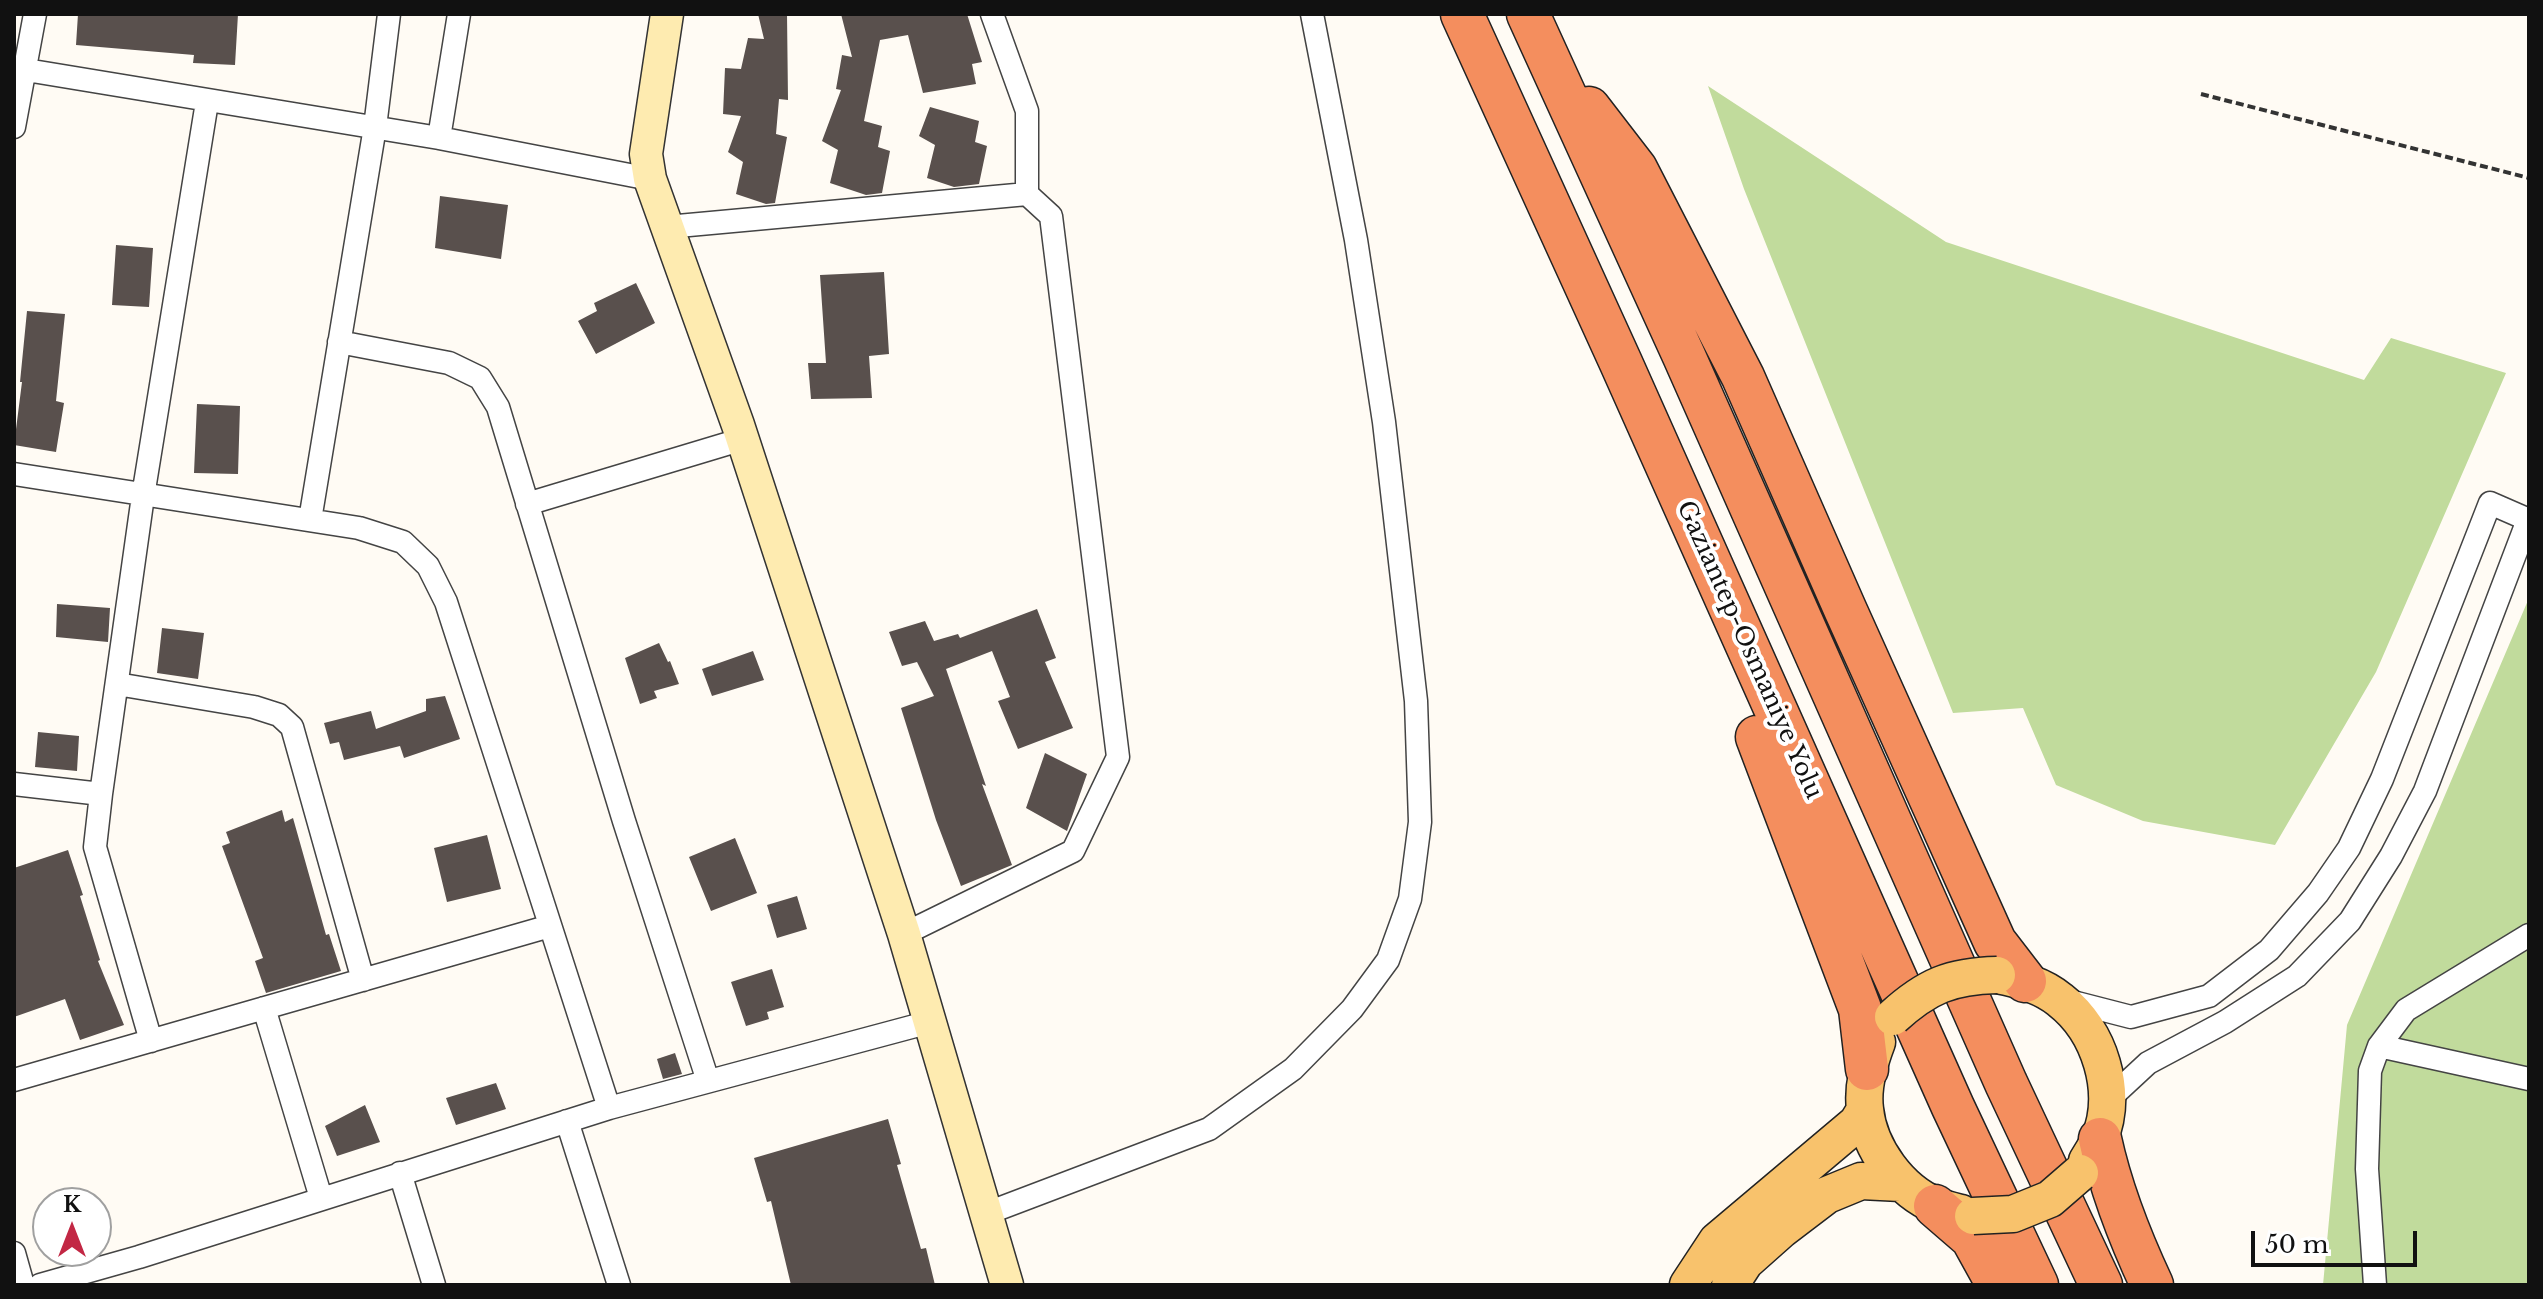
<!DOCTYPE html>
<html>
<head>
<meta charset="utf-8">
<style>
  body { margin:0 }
  #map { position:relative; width:2543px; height:1299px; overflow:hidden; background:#fffbf4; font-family:"Libre Baskerville",serif }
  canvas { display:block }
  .frame { position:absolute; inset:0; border:16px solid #111; pointer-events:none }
  .north { position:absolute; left:32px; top:1187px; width:80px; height:80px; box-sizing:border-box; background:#fff; border:2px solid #a0a0a0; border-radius:50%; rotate:0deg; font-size:22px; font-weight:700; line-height:32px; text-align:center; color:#111 }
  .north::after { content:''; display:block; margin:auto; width:28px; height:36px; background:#c22744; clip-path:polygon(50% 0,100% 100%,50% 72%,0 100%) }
  .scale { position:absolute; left:2251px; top:1231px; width:166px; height:36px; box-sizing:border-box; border:4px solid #111; border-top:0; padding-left:10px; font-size:24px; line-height:28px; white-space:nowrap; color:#111; -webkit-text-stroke:6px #fff; paint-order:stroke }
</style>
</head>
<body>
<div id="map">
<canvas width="2543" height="1299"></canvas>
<div class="frame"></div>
<div class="north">K</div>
<div class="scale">50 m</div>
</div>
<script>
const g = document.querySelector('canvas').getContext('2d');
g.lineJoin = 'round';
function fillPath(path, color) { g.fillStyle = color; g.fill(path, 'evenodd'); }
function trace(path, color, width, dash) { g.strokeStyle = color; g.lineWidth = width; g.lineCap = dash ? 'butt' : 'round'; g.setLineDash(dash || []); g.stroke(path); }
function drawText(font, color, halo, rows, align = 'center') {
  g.font = font + ' "Libre Baskerville",serif'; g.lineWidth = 8; g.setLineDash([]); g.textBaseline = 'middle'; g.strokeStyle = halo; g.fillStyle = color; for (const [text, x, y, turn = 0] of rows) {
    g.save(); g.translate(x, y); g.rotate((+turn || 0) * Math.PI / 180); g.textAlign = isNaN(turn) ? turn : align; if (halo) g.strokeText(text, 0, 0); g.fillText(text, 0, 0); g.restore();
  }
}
fillPath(new Path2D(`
  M1708 86 1946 242 2364 380 2391 338 2506 373 2376 672 2275 845 2143 821 2056 785 2023 708 1953 713 1744 189Z
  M2529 598V1285H2323L2347 1025Z`), '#c1db9c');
fillPath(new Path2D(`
  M78 14H238L235 65 193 63 194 55 76 45Z
  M758 14H787L788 100 779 99 776 134 787 137 775 203 766 204 736 194 743 162 728 152 741 116 723 114 725 68 741 69 748 38 764 39Z
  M841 14H967L982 62 972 64 976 84 923 93 908 35 880 40 864 121 882 126 878 147 890 151 882 193 866 195 830 183 838 150 822 141 841 90 836 89 842 55 852 57Z
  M930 107 979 121 975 142 987 146 979 184 954 187 927 178 935 145 919 136Z
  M440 196 508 205 501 259 435 248Z
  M116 245 153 248 149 307 112 305Z
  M884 272 889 354 869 356 872 398 811 399 808 363H826L820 275Z
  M636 283 655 323 596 354 578 321 597 311 594 303Z
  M27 311 65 314 56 401 64 403 56 452 14 445 22 382H20Z
  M197 404 240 406 238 474 194 473Z
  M57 604 110 608 108 642 56 637Z
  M1037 609 1056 658 1045 662 1073 728 1018 749 998 701 1010 697 992 651 946 669 986 786 982 784 1012 865 961 886 936 820 901 708 934 696 917 662 902 666 889 632 925 621 934 641 958 634 960 638Z
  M162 628 204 633 198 679 157 673Z
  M659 643 668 662 670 661 679 684 654 691 657 698 640 704 625 658Z
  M753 651 764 680 712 696 702 669Z
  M445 696 460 739 404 758 400 746 344 760 339 742 330 744 324 723 371 711 376 729 426 711V699Z
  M38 732 79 736 77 771 35 767Z
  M1045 753 1087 774 1067 831 1026 808Z
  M282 810 285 822 293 818 326 935 329 934 341 971 266 993 255 961 263 958 222 846 230 843 226 832Z
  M487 835 501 889 447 902 434 848Z
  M735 838 757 893 711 911 689 857Z
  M68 850 83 895 80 896 100 960 98 961 124 1025 80 1040 65 999 14 1017V868Z
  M797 896 807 929 777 938 767 905Z
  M772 969 784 1007 767 1012 769 1019 746 1026 731 982Z
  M675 1053 682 1074 663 1079 657 1059Z
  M496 1083 506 1109 456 1125 446 1098Z
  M365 1105 380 1142 337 1156 325 1126Z
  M888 1119 901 1164 897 1165 921 1249 926 1248 935 1285H791L771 1201 767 1202 754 1158Z`), '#59504d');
const street = new Path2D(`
  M14 68 439 138 650 179
  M14 127 35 14
  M439 138 459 14
  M667 227 1027 194
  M339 342 449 363 480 378 498 407 624 821 708 1081
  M14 474 359 528 403 542 428 566 446 602 609 1108
  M527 504 743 439
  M310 520 375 127 389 14
  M117 684 254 707 279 715 292 727 363 980
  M14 784 101 794 95 847 151 1041
  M101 794 143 496 207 102
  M904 934 1073 851 1118 757 1051 216 1027 194V111L992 14
  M2065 1000 2131 1017 2209 996 2269 950 2318 893 2349 848 2382 779 2490 503 2529 520
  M264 1008 321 1198
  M2379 1046 2529 1079
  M14 1080 550 926
  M2107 1101 2148 1063 2225 1022 2297 976 2350 921 2391 856 2425 791 2528 520
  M567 1121 619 1285
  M400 1173 434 1285
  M985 1214 1209 1129 1293 1069 1352 1009 1388 960 1410 899 1420 822 1416 701 1384 422 1356 240 1312 14
  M14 1253 23 1285
  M40 1285 139 1257 609 1108 930 1022
  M2375 1285 2367 1169 2370 1071 2379 1046 2406 1010 2529 935`);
const secondary = new Path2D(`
  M667 14 646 154 650 179 738 425 904 934 1007 1285`);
const primary = new Path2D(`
  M1997 975C2019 979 2042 985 2060 1000 2100 1031 2119 1092 2099 1140 2096 1147 2091 1154 2087 1161
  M1877 1042C1869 1063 1862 1086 1865 1109 1869 1149 1900 1191 1937 1206 1944 1209 1953 1211 1961 1213
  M1688 1285 1717 1241 1857 1123 1865 1110
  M1730 1285 1745 1262 1781 1230 1827 1195 1861 1181 1901 1183`);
const highway = new Path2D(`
  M1462 14 1621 363 1953 1107 2037 1285
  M1528 14 1684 356 2006 1083 2101 1285
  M1589 108 1636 169 1743 377 1845 609 1995 942 2025 981
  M1757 737 1860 1009 1867 1069
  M2100 1139C2111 1190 2130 1238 2152 1285
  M1935 1206 1972 1238 1998 1285`);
trace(street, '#444', 25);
trace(secondary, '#333', 35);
trace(primary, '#222', 39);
trace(highway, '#222', 45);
trace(new Path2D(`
  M2201 94 2529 178`), '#333', 4, [8, 4]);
trace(street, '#fff', 22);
trace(secondary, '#feebb0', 32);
trace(primary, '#f8c26c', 36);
trace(highway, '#f48e5e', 42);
const primaryBridge = new Path2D(`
  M1893 1017C1927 986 1951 976 1997 975
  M1973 1216 2013 1214 2050 1199 2080 1173`);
trace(primaryBridge, '#222', 39, []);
trace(primaryBridge, '#f8c26c', 36);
drawText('24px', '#111', '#fff', [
  ["Gaziantep-Osmaniye Yolu",1749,650,66]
]);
</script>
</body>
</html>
